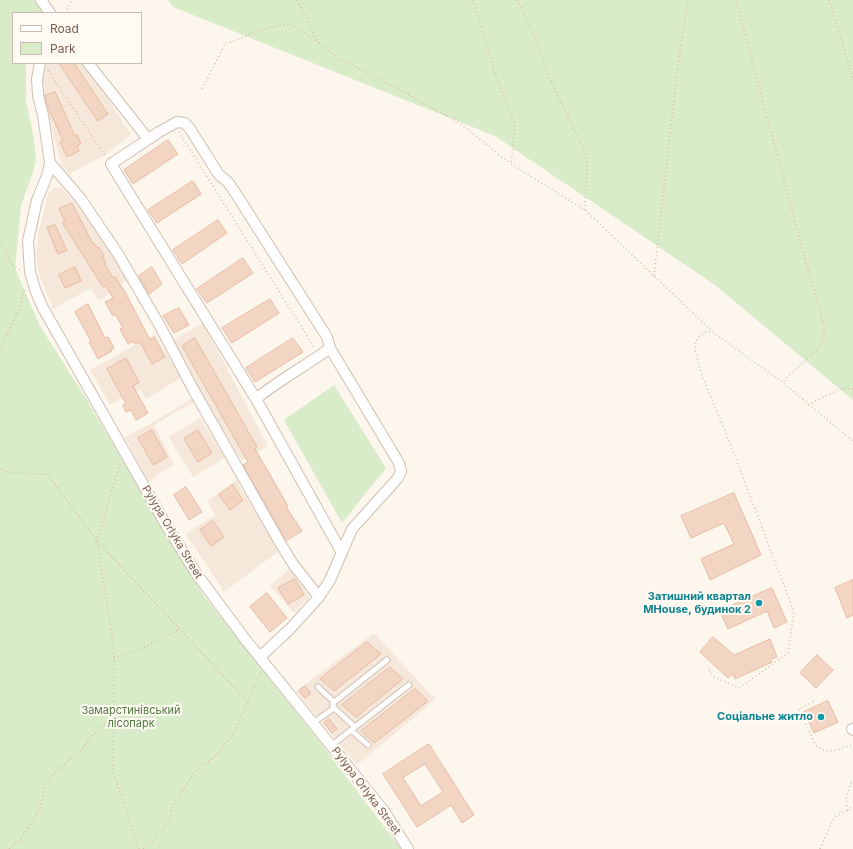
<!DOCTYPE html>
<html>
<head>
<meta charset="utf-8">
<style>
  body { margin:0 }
  #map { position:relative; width:853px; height:849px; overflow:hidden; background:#fdf6ec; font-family:Inter,sans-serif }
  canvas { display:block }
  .legend { position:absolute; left:12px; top:12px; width:130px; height:52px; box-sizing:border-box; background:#fffaf3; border:1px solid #cabbb1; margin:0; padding:5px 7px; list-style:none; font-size:12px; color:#7a5c4d }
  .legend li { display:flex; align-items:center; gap:8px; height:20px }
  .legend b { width:20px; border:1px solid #cabbb1 }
</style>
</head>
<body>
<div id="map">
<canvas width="853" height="849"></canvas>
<ul class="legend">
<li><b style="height:5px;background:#fff"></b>Road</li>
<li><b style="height:11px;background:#d8ecc9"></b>Park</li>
</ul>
</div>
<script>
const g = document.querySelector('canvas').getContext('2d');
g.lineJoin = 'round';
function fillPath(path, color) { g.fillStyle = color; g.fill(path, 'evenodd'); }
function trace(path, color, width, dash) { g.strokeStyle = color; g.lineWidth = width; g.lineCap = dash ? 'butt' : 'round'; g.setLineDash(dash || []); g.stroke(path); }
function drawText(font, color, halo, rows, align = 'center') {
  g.font = font + ' Inter,sans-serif'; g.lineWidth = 4; g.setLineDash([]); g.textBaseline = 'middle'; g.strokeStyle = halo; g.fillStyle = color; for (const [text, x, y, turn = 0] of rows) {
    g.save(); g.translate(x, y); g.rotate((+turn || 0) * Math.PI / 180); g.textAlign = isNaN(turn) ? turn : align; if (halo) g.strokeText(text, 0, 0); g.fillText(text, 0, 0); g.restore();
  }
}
fillPath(new Path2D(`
  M44 63H85L131 135 102 157 69 174 61 164 50 122 43 101 42 72Z
  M55 187 61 188 79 207 103 240 127 280 99 301 91 288 53 309 39 274 36 255 38 234 48 194Z
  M203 323 268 446 242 461 203 397 154 425 174 464 148 482 125 437 157 420 200 393 171 341Z
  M155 334 181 378 146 399 140 389 110 405 90 370Z
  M200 418 225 458 193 477 169 437Z
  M236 480 279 551 224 592 186 534 215 515 207 501Z
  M290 568 309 597 294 613 270 586Z
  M374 633 435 699 424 709 357 765 296 691Z`), '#f5e8da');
fillPath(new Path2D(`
  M0 0H34L43 13H13V63H26V101L34 139 36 159 34 169 21 206 15 268 40 326 85 397 204 596 317 738 401 849H0Z
  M168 0H853V400L715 285 495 136 173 7Z
  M334 385 386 468 342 523 284 420Z`), '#d8ecc9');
const building = new Path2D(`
  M59 63H74L108 114 98 121Z
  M55 92 75 136 77 135 81 144 77 146 79 151 67 157 60 142 63 141 47 105 45 96Z
  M168 140 178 154 133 184 124 170Z
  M193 181 201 194 157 223 148 210Z
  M72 203 93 244 94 243 97 248 99 247 104 256 102 257 106 262 104 263 113 278 115 277 125 292 150 340 154 337 165 357 152 364 140 342 135 344 134 341 128 344 120 329 123 328 115 314 113 316 105 302 113 298 105 285 103 287 62 222 65 221 59 209Z
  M218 220 227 233 182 264 173 250Z
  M55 225 67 250 58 254 47 228Z
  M243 258 253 273 207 303 197 289Z
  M75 267 81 281 65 288 59 275Z
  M152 267 162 284 149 294 139 276Z
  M270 299 279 313 232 343 222 328Z
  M88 304 105 338 108 337 114 348 111 350 112 351 98 359 89 342 91 341 75 312Z
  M179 308 189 325 174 333 163 316Z
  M195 338 257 447 255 449 288 506 286 507 302 531 286 541 243 465 248 462 182 346Z
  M293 338 303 352 255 382 246 368Z
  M126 358 139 382 133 386 148 413 136 420 131 410 126 412 123 405 126 404 107 369Z
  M152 430 167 457 153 465 138 438Z
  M198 430 212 453 198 462 184 439Z
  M233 485 243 500 230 510 219 495Z
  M186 487 202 512 189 520 174 495Z
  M734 493 761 555 710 580 701 559 734 544 724 523 691 538 681 516Z
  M213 521 224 537 211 546 200 530Z
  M295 579 304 595 288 604 278 588Z
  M853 580V615L847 618 835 588Z
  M772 588 787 622 774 628 767 611 728 629 720 611Z
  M267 593 287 618 270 632 250 607Z
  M713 637 734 655 770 639 777 657 770 659 772 662 735 679 733 674 728 678 700 652Z
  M367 642 381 654 334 691 320 679Z
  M817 655 833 670 816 688 800 673Z
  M390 667 403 679 356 717 342 705Z
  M305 686 311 693 305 698 299 691Z
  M415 689 428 701 374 743 361 731Z
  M828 701 838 722 814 733 804 712Z
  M329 719 337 729 332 733 324 723Z
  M429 744 474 815 462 823 451 805 417 827 383 774ZM425 764 443 792 421 806 403 778Z`);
fillPath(building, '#f3d5c3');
trace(building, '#e6bba3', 1);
const service = new Path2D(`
  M387 660 333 703V707L355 727 409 685
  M318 687 334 702
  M313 723 334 708
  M351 730 368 745
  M332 745 355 727`);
const minor = new Path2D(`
  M41 0 50 13
  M40 63 37 79 38 95 43 115 50 163 47 176 37 200 28 241 30 272 36 292 43 308 165 523 196 573 245 639 384 811 408 849
  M88 63 148 139
  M50 163 81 199 118 254 160 326 193 389 279 541 293 564 319 597
  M256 399C279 380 306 366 330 348
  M260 657 290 629 319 597 330 580 352 529 398 478 401 471 399 463 330 348 327 337 238 197 228 182 219 175 190 129 185 123 177 122 159 132 111 164 256 399 342 553
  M852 729 853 730`);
trace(service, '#d1beb0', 7);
trace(minor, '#d1beb0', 12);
trace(new Path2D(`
  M297 0 318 42 337 58 370 74 458 122 511 164 585 210 713 332 782 382 853 441
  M473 0 496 76 515 125 511 164
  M517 0 533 33 548 74 586 155 587 159 585 210
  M736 0 805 259 824 325V337L819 348 782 382
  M829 0 853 78
  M65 13 72 0
  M48 71 106 157
  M202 89 225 44C239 39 280 21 293 25 299 27 310 37 316 41
  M179 132 314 347
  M0 239C5 251 9 265 22 271
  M654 276 678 63 688 0
  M0 350 19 309 25 289
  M808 405 842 388 853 389
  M120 464 97 541 247 701
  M0 469 13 473 47 474 97 541 114 647 113 772 139 849
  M114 658 127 653 140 650 179 629
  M709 670 714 677 739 688 788 653 794 612 730 443 701 373 695 351V343L700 335 706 332H713
  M813 702 799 709 815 744C826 757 839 748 853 745
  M851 782 846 799 848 810 853 806
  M9 849 20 840 41 807 45 785 56 771 82 750 92 736 113 717
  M143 849 153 841 170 820 172 807 197 769 213 758 233 735 261 672
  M820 849 832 821 836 816 848 810`), '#d9b8a5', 1.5, [1, 3]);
trace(service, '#fff', 5);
trace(minor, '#fff', 10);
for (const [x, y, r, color] of [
  [759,603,4,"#0f9aa8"],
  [821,717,4,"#0f9aa8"]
]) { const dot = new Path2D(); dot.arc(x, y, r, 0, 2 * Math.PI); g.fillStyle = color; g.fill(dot); trace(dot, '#fffaf3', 1.5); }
drawText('11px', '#7a5c4d', '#fffaf3', [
  ["Pylypa Orlyka Street",172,532,59],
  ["Pylypa Orlyka Street",366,791,53]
]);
drawText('bold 11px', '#0d838f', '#fffaf3', [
  ["Затишний квартал",751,597],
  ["MHouse, будинок 2",751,610],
  ["Соціальне житло",813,717]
], 'right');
drawText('11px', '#537a41', '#fffaf3', [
  ["Замарстинівський",131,711],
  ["лісопарк",131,724]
]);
</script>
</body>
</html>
